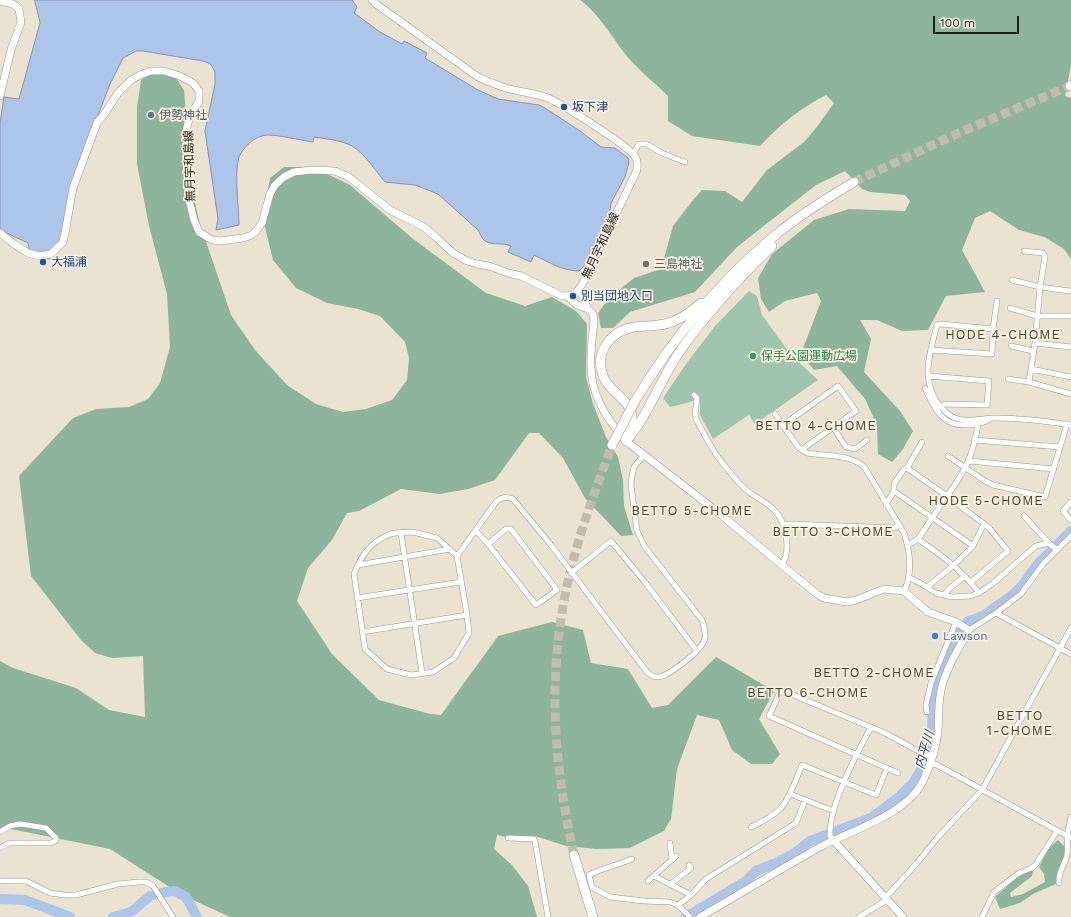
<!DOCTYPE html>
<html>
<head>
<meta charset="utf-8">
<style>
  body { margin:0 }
  #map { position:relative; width:1071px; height:917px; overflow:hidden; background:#ebe3d1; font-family:"Work Sans",sans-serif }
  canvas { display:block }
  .scale { position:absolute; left:933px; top:16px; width:86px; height:18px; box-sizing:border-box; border:2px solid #211f18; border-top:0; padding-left:5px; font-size:12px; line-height:14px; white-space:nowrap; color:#211f18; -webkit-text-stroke:3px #f8f0de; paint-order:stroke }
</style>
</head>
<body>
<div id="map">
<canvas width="1071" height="917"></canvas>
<div class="scale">100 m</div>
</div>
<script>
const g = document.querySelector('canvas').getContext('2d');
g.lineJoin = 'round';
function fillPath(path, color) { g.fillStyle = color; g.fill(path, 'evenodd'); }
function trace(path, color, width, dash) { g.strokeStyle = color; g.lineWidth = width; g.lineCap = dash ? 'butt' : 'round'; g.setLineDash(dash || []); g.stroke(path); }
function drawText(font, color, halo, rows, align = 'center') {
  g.font = font + ' "Work Sans","Noto Sans JP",sans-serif'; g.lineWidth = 3.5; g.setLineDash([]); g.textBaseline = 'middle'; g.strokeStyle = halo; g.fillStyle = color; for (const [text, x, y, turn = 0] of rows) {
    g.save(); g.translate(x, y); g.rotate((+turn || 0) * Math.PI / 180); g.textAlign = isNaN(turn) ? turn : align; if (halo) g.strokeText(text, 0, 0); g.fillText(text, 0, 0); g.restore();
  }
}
fillPath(new Path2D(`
  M749 291 757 296 762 315 791 355 818 380 755 424 749 415 713 439 700 415V398L687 403 670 407 663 398 686 364 715 326Z`), '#a0c5ae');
fillPath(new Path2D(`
  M580 0H1071V66L1065 96 1071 98V259L1064 249 1051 241 1044 237 1019 230 990 211 975 218 962 250 985 292 946 296 928 330 902 331 877 320H860L871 339 864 372 900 411 913 431 903 449 892 462 878 454 877 425 865 399 837 366 814 370 801 354 821 301 817 293 785 301 769 312 761 299 758 278 772 254 814 220 849 209 905 211 910 201 905 195 870 192 862 189 845 171 816 185 737 247 695 292 630 312 613 328H601L598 313 609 298 634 278 661 269 673 226 693 200 702 190 725 191 742 202 767 170 804 142 816 128 834 103 826 95C801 108 779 125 760 146L692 136 668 121V96C656 84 643 74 632 62 614 42 602 16 580 0Z
  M158 68 172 72 184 90 192 189 199 221 231 315 255 350 287 385 316 404 343 412 366 409 392 400 407 380 409 358 405 342 380 316 358 309 327 303 296 288 273 260 263 219 270 178 284 167H313L350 185 412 238 486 293 525 306 552 297 576 311 587 324 586 377 593 404 606 437 618 457 623 480 624 506 633 535 621 536 585 498 563 458 539 433H529L495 480 468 489 440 494 401 489 359 511 347 513 332 540 308 568 297 601 332 654 379 700 430 714 441 715 498 636 552 622 583 630 591 663 628 669 652 708 668 705 716 657 774 691 759 719 780 754 772 764H751L732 750 719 720 697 715 677 769 671 819 664 831 630 848 597 849 566 846 535 836 510 838 497 835 494 849 512 865 528 886 537 917H230L182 895 110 849 6 828 0 829V661L13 668 76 688 109 710 145 717 143 656 112 658 95 653 81 640 31 576 19 476 73 418 96 409 129 407 148 399 160 383 170 347 167 294 149 226 137 164V107L141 80Z
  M1058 840 1065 847V854L1057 873 1056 884 1033 894 1020 903 1000 909 995 897 1021 874 1033 870 1032 876 1010 893 1011 897 1023 894 1045 882 1044 874 1039 867 1048 849Z`), '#8cb59c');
const water = new Path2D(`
  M35 0H352L357 7 354 13 380 32 402 44 404 41 427 53 425 58 478 90 498 99 539 105 545 108 580 131 601 147 615 148 628 158 629 162 625 177 611 203 610 211 584 266 579 271C562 271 549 262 534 255L531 262 508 252 511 246C503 242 493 246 485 241 481 238 480 233 478 230L438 194 415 185 385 182C375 170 365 154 352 146 341 140 326 139 314 137L313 142C299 140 280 135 267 135 255 136 244 146 239 157 234 172 239 208 239 225L216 230 218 219 205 131 215 84V72L212 66 209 63 203 61 143 51H136L123 58 110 84 90 136 61 242 55 255 50 259 31 255 28 243 0 230V123L4 97 19 99 40 23Z`);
fillPath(water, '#adc5e9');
trace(water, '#8393aa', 1);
trace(new Path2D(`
  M0 899 25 900 70 917
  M113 917 131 912 150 896 166 892 175 891 186 897 197 917
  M686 917 746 881 756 871 776 863 795 853 810 841 871 818 899 797 913 783 920 772 932 732 933 699 936 683 957 637 967 622 983 616 1011 596 1022 586 1037 565 1071 531`), '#adc5e9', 10);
trace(new Path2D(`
  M854 182 954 135 1070 86
  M574 855C557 780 549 703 560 626 568 563 590 504 612 445`), '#c3bcac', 9, [9, 4.5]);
const street = new Path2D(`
  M633 154 639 144H646L664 154 685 162
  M1024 251 1043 253 1045 257 1040 287 1035 343 1029 382
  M1012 280 1040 287 1070 291
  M1010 308 1037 316H1071
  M993 329 941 324 937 325C930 352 921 377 937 402 942 409 947 415 955 418 968 423 981 418 995 418 1020 418 1046 421 1071 425
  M1035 343 1071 347
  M1011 346 1033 351
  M931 350 992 354 993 329 997 301
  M1031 369 1071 377
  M928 376 989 381 987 405 945 404 940 406
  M1008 379 1029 382 1071 394
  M925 388C934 407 941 426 966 425 975 425 982 424 990 419
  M694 395 697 398 695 414 696 419C705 435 713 453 725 466 732 475 741 486 750 493 759 499 768 503 775 511 787 524 791 550 782 565
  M775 414 799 448 807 453C825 456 852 454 865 468L904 533C910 551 913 574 904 591
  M783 425 838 386 856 411 804 448 803 451
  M833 427 846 447 855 449 867 440
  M974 440 1060 447
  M948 456 985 481 993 485 1045 497 1067 424
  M969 461 1054 469
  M907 468 947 496C965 472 973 455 978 425
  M894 491 973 546 954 565 927 587
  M1071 502 1063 511 1071 520
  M886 504 894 491V484L904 469 907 468 922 442
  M1024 516 1049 543
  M783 525 789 524 895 528 899 524
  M476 531 488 544 536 605 557 590 511 529H506L488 544
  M413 532 437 538 457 556 467 615 469 633 454 658 433 672 411 675 387 669 365 649 354 574C361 556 370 543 388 535 395 532 405 532 413 532Z
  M401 533 422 673
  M918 539C941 555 962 570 979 593
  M908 545 918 539 947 496 984 524 973 546
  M457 556 496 502C501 497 506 496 513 499L551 545 647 672C652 677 657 678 663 676 675 670 702 651 705 638 706 632 704 626 702 620L645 547 637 531 631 485 632 476 634 467 644 455
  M358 565 450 549
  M571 573 611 541 644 581 697 651
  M908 577 920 583 936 593 952 597 970 596 979 593 992 584 1036 546 1049 543 1057 550
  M971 582 1008 551 990 529 984 524
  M944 595 950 588 965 576
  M357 598 461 582
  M996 613 1071 654
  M969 630 996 613 1021 594 1043 564 1071 536
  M362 632 467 615
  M927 712 926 705 931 683 956 622
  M930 763 937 765 1067 836C1067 842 1068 849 1067 855 1064 867 1058 871 1059 883
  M898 773 769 716 781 690 885 733 920 752 932 756
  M790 794 834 811
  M1071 817 1067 836 1071 838
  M751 827C762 822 773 816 781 808 791 796 796 779 802 765L876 795 887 768
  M0 832 10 826 20 824 46 828 56 838 55 841 51 843H9L0 848
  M508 838 534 839 535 841 548 917
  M833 840 830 836C829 804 856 756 871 727
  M670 843 672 860
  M632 859C618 865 603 868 589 875L592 887 610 897 644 901 670 902 678 905
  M654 876 691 895 706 879 796 823 805 800
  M0 881H26L50 893 64 895H76L118 884 139 882H146L153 886 173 917
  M648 881 676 856
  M671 884 691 868 689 865
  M885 898 917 863 938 837 982 790 1071 628
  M690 917 678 905 691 895
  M859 917 887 900
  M982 917 994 892 1019 873 1032 868 1036 864 1057 831`);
const secondary = new Path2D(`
  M0 1 13 4 19 9 21 22 11 50 0 96
  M0 233 14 244 28 253 39 256 51 254 63 242 65 233 73 188 97 123 105 113 118 93 131 80 140 75 151 71H164L180 76 193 83 199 91V102L190 115 186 131 189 200 194 220 199 232 212 240 220 241 243 238 252 235 257 230 262 223 270 194 275 185 284 177 294 172 312 170 335 171 349 177 390 210 424 227 437 238 453 253 467 261 477 264 489 266 508 273 521 276 562 296C575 297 580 289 585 279L637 170C637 166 638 162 636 158 631 147 562 104 548 98 534 93 520 92 506 88 496 85 487 81 478 77L376 4 372 0
  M568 297 577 305 588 309 580 290
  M588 309 593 314 594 320C593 335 590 351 591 367 591 394 608 421 626 441L715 510 817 594 824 598 847 602 856 600 884 589 904 591 928 612 956 622 969 630C958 650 943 673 940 696 938 708 939 720 938 732 936 749 930 766 923 781 907 815 851 830 820 847 779 870 740 894 700 917
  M833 840 903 917`);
const highway = new Path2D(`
  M1070 86 1071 85
  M635 401C672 340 718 283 773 237 798 216 826 199 854 182
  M627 437C629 431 632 423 632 417 631 400 609 392 603 376 594 352 611 331 634 327 644 326 655 326 665 324 679 321 691 312 701 303
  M626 441C647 418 660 381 678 354 705 315 738 279 772 246
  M574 855 593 917`);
trace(street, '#9c9585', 6);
trace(secondary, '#9c9585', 8);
trace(highway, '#9c9585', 10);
trace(street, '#fff', 5);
trace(secondary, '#fff', 7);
trace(highway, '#fff', 9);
const highwayBridge = new Path2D(`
  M612 445 635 401`);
trace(highwayBridge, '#9c9585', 10, []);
trace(highwayBridge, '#fff', 9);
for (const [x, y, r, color] of [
  [564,107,4,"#1a4fb4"],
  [151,115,4,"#6b7280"],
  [43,262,4,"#1a4fb4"],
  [646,264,4,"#6b7280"],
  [573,296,4,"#1a4fb4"],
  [753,356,4,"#2e9e5b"],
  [935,636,4,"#3f7fe0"]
]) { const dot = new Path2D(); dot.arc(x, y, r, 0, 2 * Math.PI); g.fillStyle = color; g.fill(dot); trace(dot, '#f8f0de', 1.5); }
drawText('12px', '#164399', '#f8f0de', [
  ["坂下津",572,107],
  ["大福浦",51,262],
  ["別当団地入口",581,296]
], 'left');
drawText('12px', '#5b616d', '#f8f0de', [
  ["伊勢神社",159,115],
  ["三島神社",654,264]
], 'left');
drawText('12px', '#211f18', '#f8f0de', [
  ["無月宇和島線",190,166,-92],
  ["無月宇和島線",601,246,-65]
]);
drawText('12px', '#27864d', '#f8f0de', [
  ["保手公園運動広場",761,356]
], 'left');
drawText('12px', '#366cbe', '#f8f0de', [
  ["Lawson",943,636]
], 'left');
g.letterSpacing = '1px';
drawText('13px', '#4b4537', '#f8f0de', [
  ["HODE 4-CHOME",1003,335],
  ["BETTO 4-CHOME",816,426],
  ["HODE 5-CHOME",986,501],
  ["BETTO 5-CHOME",692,511],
  ["BETTO 3-CHOME",833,532],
  ["BETTO 2-CHOME",874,673],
  ["BETTO 6-CHOME",808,693],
  ["BETTO",1020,716],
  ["1-CHOME",1020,731]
]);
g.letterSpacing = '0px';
drawText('italic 13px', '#30507e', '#f8f0de', [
  ["内平川",925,750,-74]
]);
</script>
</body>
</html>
